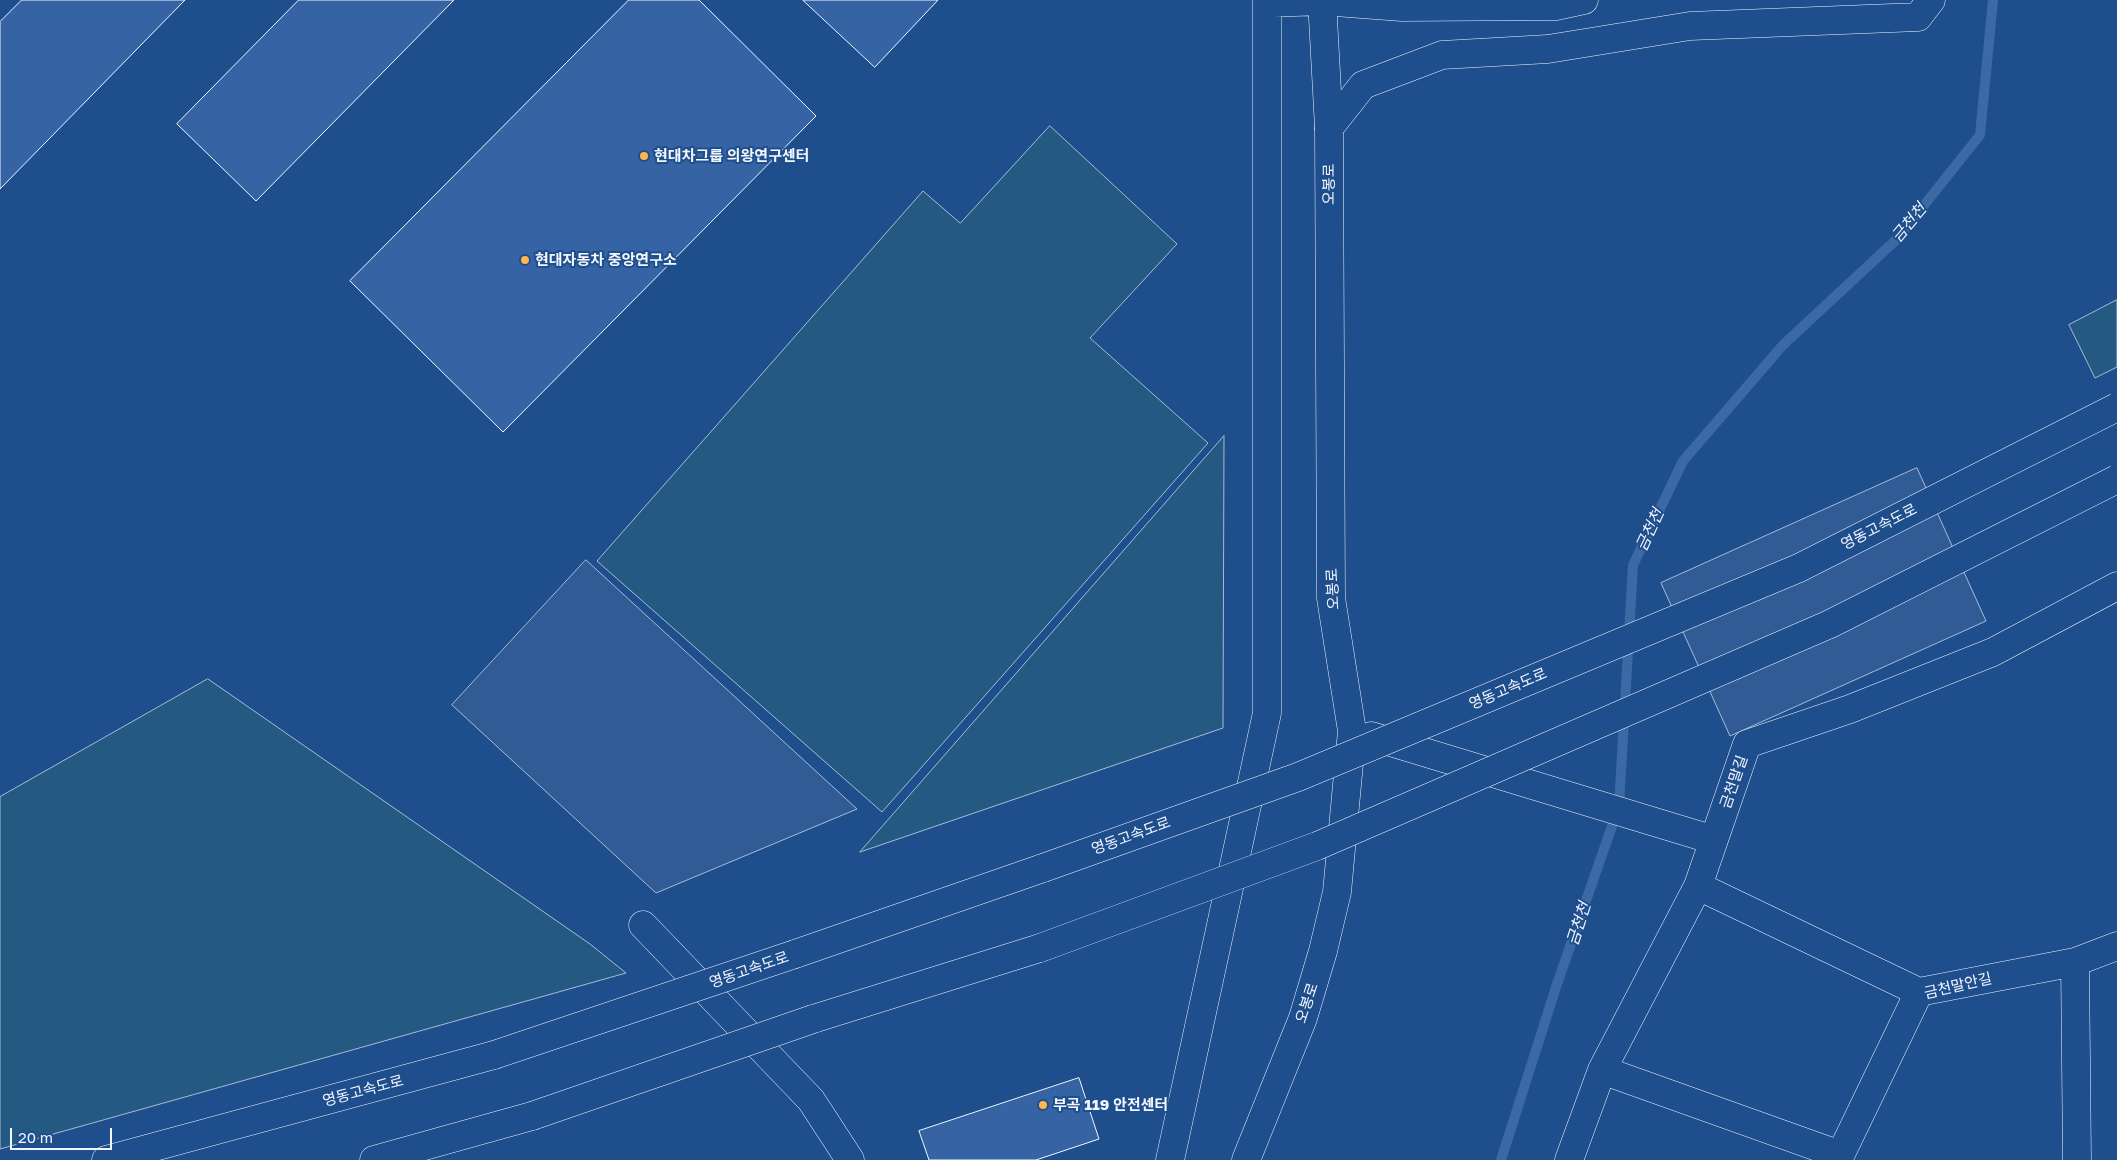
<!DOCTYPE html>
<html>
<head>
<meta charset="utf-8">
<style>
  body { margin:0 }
  #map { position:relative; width:2117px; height:1160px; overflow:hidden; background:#1f4e8c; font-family:"Golos Text",sans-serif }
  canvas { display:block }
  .scale { position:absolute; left:10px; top:1128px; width:102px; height:22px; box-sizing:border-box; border:2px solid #f2f6ff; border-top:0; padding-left:6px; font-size:15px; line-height:18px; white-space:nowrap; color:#f2f6ff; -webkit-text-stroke:4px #1f4e8c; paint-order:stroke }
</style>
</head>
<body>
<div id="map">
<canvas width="2117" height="1160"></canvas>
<div class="scale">20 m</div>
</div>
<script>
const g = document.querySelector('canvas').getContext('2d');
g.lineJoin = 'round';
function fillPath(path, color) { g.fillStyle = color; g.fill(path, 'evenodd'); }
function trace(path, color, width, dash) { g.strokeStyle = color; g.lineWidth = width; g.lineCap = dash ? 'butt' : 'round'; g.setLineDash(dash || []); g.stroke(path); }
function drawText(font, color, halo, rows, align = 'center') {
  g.font = font + ' "Golos Text","Noto Sans KR",sans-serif'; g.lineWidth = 4; g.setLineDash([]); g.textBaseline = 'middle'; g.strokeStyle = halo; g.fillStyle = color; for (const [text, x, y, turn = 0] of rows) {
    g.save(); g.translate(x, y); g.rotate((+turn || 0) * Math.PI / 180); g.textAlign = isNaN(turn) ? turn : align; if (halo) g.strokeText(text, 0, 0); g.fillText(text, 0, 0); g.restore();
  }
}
const green = new Path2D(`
  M1050 126 1177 244 1090 338 1208 443 882 812 597 561 923 191 960 223Z
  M2117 300V367L2095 378 2069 325Z
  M1224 436 1223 728 860 852Z
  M208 679 590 944 626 973 0 1149V797Z`);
fillPath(green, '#245a82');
trace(green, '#a8bbd7', 1);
const parking = new Path2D(`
  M1917 468 1986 621 1730 736 1661 583Z
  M586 560 857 809 656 893 452 705Z`);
fillPath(parking, '#305b95');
trace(parking, '#a8bbd7', 1);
trace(new Path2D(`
  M1501 1160 1557 984 1619 806 1633 565 1683 461 1783 345 1897 239 1980 135 1993 0`), '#3b69a3', 10);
const building = new Path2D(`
  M22 0H185L0 189V22Z
  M299 0H454L256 201 177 124Z
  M629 0H699L816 116 503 432 350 281Z
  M803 0H938L875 67Z
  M1079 1078 1099 1139 1036 1160H929L919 1131Z`);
fillPath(building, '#3563a3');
trace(building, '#f2f6ff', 1);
const street = new Path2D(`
  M1329 128 1363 85 1442 55 1548 49 1690 26 1918 17 1931 0
  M1371 736 1714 840
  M1698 886 1919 992
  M643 925 811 1100 850 1160
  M2075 962 2077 1160
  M1602 1070 1840 1155
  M1569 1160 1602 1070 1698 886 1747 744 1850 709 1993 652 2117 586
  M1838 1160 1919 992 2075 962 2117 946`);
const secondary = new Path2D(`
  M1267 3 1322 1 1402 7 1556 6 1584 0
  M1170 1160 1267 713V0
  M1246 1160 1303 1018 1323 951 1337 892 1352 731 1331 598 1329 128 1322 0`);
const highway = new Path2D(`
  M795 954 1043 868
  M813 1019 1040 948
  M106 1160 494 1055
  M374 1160 532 1116`);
trace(street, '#f2f6ff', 29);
trace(secondary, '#f2f6ff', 29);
trace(highway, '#f2f6ff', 29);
trace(street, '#1f4e8c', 28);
trace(secondary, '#1f4e8c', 28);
trace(highway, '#1f4e8c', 28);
const highwayBridge = new Path2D(`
  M1043 868 1298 777 1799 568 2117 407
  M1040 948 1317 846 1830 624 2117 479
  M494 1055 795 954
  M532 1116 813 1019`);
trace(highwayBridge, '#f2f6ff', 29, []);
trace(highwayBridge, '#1f4e8c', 28);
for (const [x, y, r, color] of [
  [644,156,5,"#ffb74d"],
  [525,260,5,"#ffb74d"],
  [1043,1105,5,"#ffb74d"]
]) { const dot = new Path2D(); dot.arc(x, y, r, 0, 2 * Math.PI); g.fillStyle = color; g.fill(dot); trace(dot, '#1f4e8c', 2); }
drawText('bold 15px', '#f2f6ff', '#1f4e8c', [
  ["현대차그룹 의왕연구센터",654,156],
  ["현대자동차 중앙연구소",535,260],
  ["부곡 119 안전센터",1053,1105]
], 'left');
drawText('15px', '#f2f6ff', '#1f4e8c', [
  ["오봉로",1329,184,-90],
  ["영동고속도로",1879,527,-27],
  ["오봉로",1333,589,-93],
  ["영동고속도로",1508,689,-23],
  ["금천말길",1734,782,-71],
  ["영동고속도로",1131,836,-20],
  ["영동고속도로",749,970,-19],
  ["금천말안길",1958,986,-13],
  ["오봉로",1307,1003,-72],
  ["영동고속도로",363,1091,-15]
]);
drawText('italic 16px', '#f2f6ff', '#1f4e8c', [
  ["금천천",1909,223,-50],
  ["금천천",1650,530,-65],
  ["금천천",1579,924,-72]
]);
</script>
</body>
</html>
